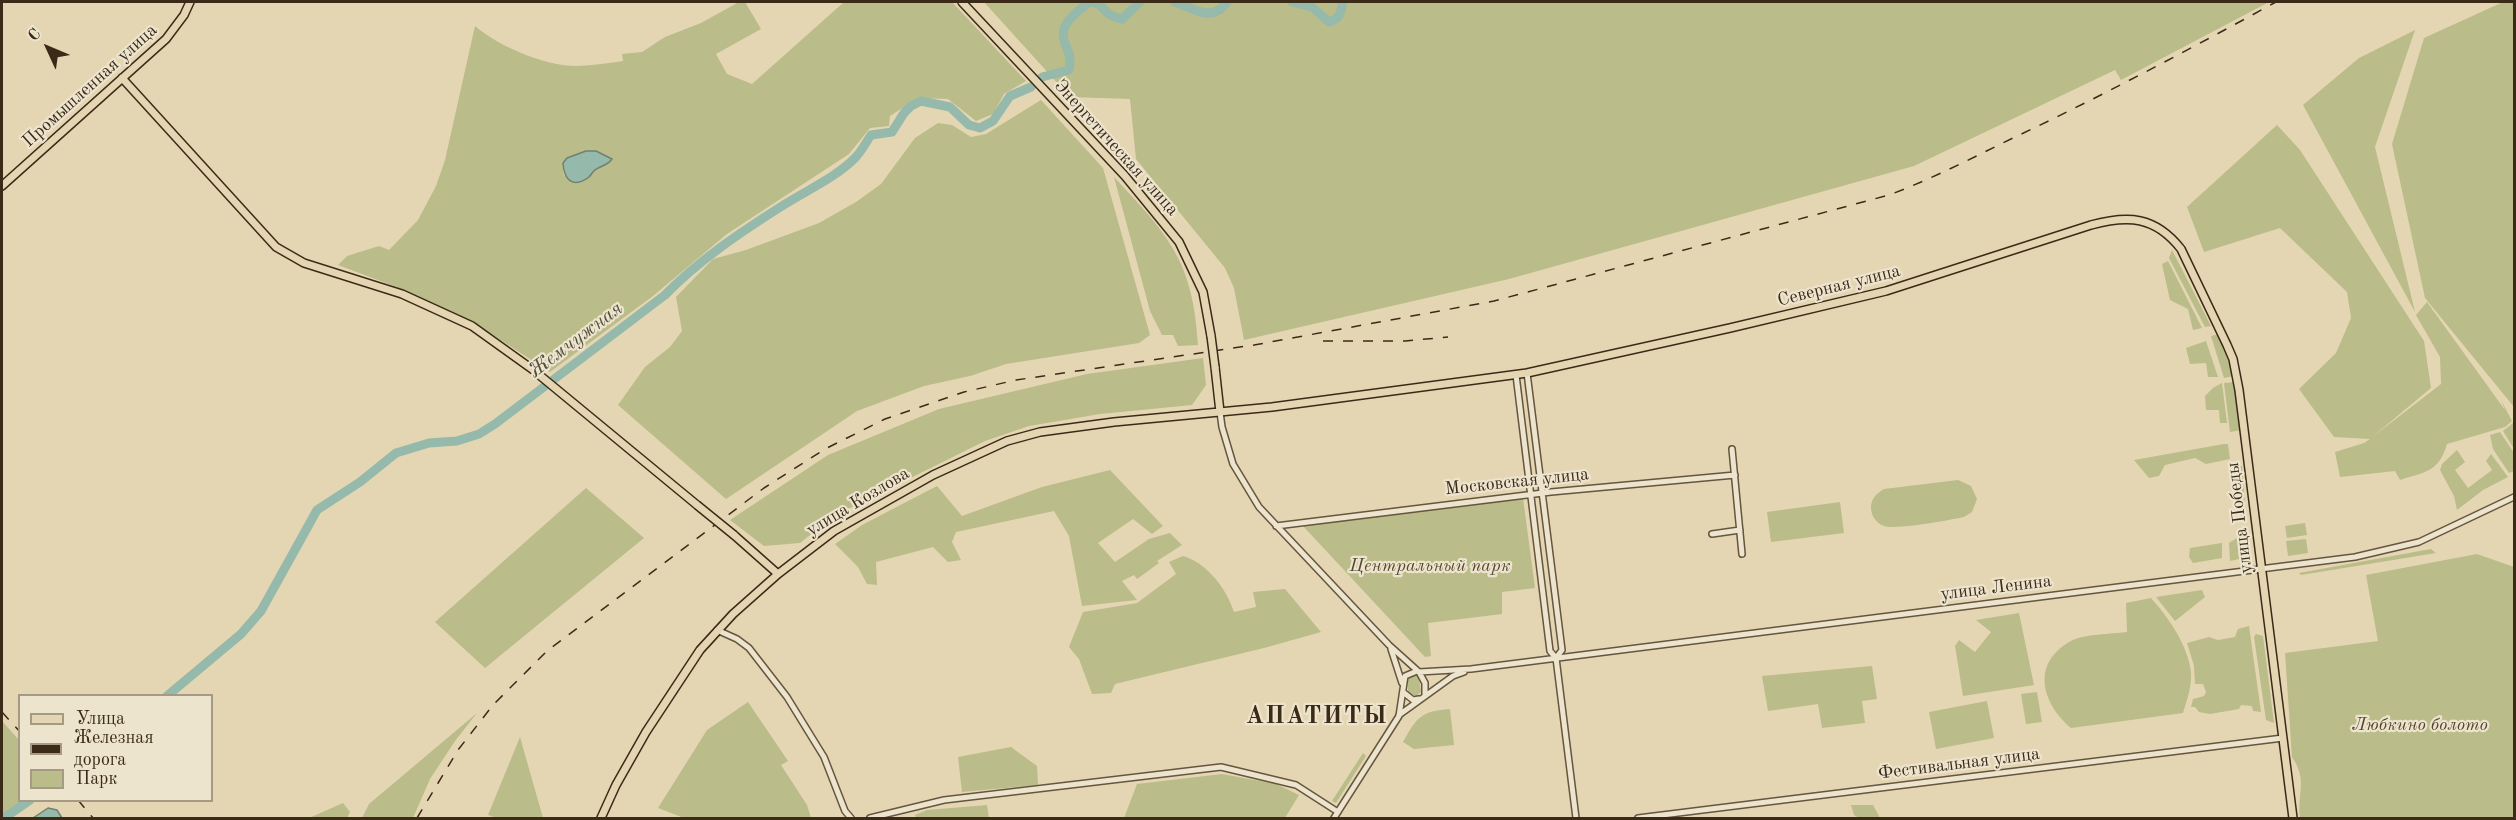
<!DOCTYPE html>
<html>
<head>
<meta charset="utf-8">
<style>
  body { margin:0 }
  #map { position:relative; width:2516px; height:820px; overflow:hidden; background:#e4d6b3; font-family:"Old Standard TT",serif }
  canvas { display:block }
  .frame { position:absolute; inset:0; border:3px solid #3c2a18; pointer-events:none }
  .legend { position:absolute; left:18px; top:694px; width:195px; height:108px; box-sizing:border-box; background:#ede4ce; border:2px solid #a69a85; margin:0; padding:8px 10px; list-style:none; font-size:18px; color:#3c2a18 }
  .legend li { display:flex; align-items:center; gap:12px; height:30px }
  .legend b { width:30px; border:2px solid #a69a85 }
  .north { position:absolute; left:18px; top:18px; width:60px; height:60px; -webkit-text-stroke:4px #ede4ce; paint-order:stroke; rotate:314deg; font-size:16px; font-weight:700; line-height:24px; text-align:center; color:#3c2a18 }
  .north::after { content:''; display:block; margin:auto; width:21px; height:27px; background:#3c2a18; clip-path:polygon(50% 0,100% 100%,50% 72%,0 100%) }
</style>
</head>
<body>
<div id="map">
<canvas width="2516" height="820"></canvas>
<div class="frame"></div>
<ul class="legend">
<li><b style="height:8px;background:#e4d6b3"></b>Улица</li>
<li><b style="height:8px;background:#3c2a18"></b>Железная дорога</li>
<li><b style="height:16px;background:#babc89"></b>Парк</li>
</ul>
<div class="north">С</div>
</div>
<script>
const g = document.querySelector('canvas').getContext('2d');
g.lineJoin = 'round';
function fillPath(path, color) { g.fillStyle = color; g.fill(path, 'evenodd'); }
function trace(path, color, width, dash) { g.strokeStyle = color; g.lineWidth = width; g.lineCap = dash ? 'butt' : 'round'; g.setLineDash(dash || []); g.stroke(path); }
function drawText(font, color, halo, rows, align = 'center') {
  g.font = font + ' "Old Standard TT",serif'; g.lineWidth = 4.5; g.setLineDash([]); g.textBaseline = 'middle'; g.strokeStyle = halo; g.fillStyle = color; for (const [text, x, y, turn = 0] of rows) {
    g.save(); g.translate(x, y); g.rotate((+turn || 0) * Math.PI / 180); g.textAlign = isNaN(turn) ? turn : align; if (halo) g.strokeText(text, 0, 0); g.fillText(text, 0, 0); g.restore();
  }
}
fillPath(new Path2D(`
  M739 2H745L761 29 716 54 727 74 752 84 844 2H952L1026 81 1004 94 993 114 976 121 948 99 918 98 890 116 889 126 870 128 849 154 727 234 653 296 550 372 482 328 407 291 338 265 347 256 379 246 389 250 418 220 436 186 445 160 475 26C498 46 545 66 575 66 591 66 607 63 623 61L622 54 642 52 665 37 701 23ZM586 151 599 169 564 176 563 163 567 158Z
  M984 2H2269L2121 80 2115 70 1914 166 1509 279 1244 340 1234 288 1225 268 1136 159 1130 99 1070 97Z
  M2503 2H2514V407L2425 298 2392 144 2424 38Z
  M2415 30 2375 147 2415 312 2303 105 2359 58Z
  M1041 100 1103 168 1150 335 1139 343 1006 364 970 376 924 386 857 411 726 499 618 405 645 367 670 347 682 331 676 297 713 259 746 250 819 223 856 202 881 184 915 138 938 123 952 125 971 137 986 134Z
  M2277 125 2300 150 2424 341 2431 388 2371 438 2441 384 2440 357 2416 315 2427 302 2505 410 2501 400 2512 421 2505 427 2447 444C2439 472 2425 472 2400 480L2395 471 2340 477 2335 452 2364 443 2370 439 2334 437 2299 389 2336 353 2351 318 2347 292 2280 228 2204 252 2187 207Z
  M1114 177C1169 236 1193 261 1198 345L1178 346 1173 335H1162L1150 311Z
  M2172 250 2211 326 2205 327 2169 258Z
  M2168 261 2202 328 2193 330 2188 309 2170 300 2162 264Z
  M2219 334 2234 376 2224 378 2211 336Z
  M2206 341 2218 377H2208L2206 363 2190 364 2186 348Z
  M1203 358 1206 385 1192 405 1100 414 1029 426 985 441 834 516 800 543 764 546 730 520 828 455 939 409 1087 374Z
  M2235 382 2242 430 2230 432 2224 383Z
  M2222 383 2227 423H2220L2219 410H2206L2205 396 2213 388Z
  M2513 423 2514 425V449L2503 431Z
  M2500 432 2514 453V471L2509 473 2493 449 2490 435Z
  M2224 444H2228L2230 459 2206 464 2195 458 2165 465 2159 476 2149 478 2134 460Z
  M2457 450 2465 462 2455 470 2468 488 2492 470 2486 461 2491 454 2508 477 2483 490 2457 510 2454 496 2440 470 2442 464Z
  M2242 466 2246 517 2241 518 2236 467Z
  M1110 470 1163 526 1152 534 1133 519 1098 543 1115 562 1149 539 1170 533 1182 545 1157 561 1159 563 1137 579 1134 575 1122 581 1137 600 1082 606 1069 536 1054 511 956 532 952 542 961 560 948 562 933 547 876 562 877 585 867 584 858 567 835 544 862 525 937 486 962 516 1042 487Z
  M1958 480 1971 486 1977 499 1972 512 1964 517C1950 520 1896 530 1884 526 1876 523 1871 516 1871 507 1871 499 1877 493 1884 489Z
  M586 488 644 538 485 668 435 622Z
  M1523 498 1535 588 1502 592V614L1428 623 1431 656 1425 657 1303 526Z
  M1840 502 1844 533 1771 542 1767 512Z
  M2305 523 2307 535 2287 538 2285 526Z
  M2237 538 2239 559 2230 561 2229 543Z
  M2306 539 2308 553 2288 556 2286 541Z
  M2222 543V558L2193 563 2189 557 2190 548Z
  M2431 549 2436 553 2301 575 2299 573Z
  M2477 554 2514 567V818H2300C2297 792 2308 781 2292 757L2285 653 2378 641 2366 575Z
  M1183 556C1207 563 1226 588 1234 612L1256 607 1253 592 1285 589 1321 632 1264 648 1115 684 1111 693 1092 694 1079 659 1069 647 1083 612 1137 603 1176 574 1169 562Z
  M2202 590 2205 597 2175 621 2156 597Z
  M2151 598C2168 617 2188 645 2191 672 2192 686 2187 700 2183 713L2071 728C2041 702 2031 663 2071 641 2083 634 2112 634 2127 632L2126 603Z
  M2019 613 2034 685 1963 696 1955 646 1959 640 1975 652 1991 632 1976 620Z
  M2249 626 2261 712 2253 711 2252 706 2241 705 2239 709 2210 714 2199 712 2195 707H2191L2193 699 2204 696 2206 692 2203 684H2195L2194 666 2187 643 2209 637 2218 640 2235 637 2238 629Z
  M2256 634 2263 636 2274 723 2266 720 2254 637Z
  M1872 666 1877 699 1862 701 1865 723 1822 728 1818 704 1768 711 1762 676Z
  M1415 674 1419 677 1421 692 1416 696 1408 693V677Z
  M2037 692 2042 722 2026 724 2021 694Z
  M1987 701 1994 738 1936 749 1929 712Z
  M748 702 788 761 781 765 807 805 811 818H684L658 808 707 730Z
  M1450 709 1454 745 1414 749 1403 742C1417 717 1421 711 1450 709Z
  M477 713 455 741 430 779 413 818H362L369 804Z
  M2 721 19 740 20 800 24 801 2 816Z
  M520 737 543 818H497L488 815Z
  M1011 747 1037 766 1038 785 962 792 958 757Z
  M1363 753 1366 756 1336 803 1332 801Z
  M1222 774 1276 784 1299 795 1285 818H1124L1137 784Z
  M343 803 350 812 347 818H309Z
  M987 805 989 818H916L915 815 927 810Z
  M1851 805H1873L1880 818H1859L1854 815Z`), '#babc89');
const water = new Path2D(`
  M586 151H596L612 159C607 166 602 165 595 170 593 171 591 175 589 177 573 189 564 180 563 163L567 158Z
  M48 808 57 810 62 818H33Z`);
fillPath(water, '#95b9aa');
trace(water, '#718070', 1.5);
trace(new Path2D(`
  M1091 2C1106 4 1102 16 1122 19L1140 2
  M1175 2C1194 9 1213 23 1227 2
  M1292 2 1312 7 1329 22C1341 18 1340 13 1343 2
  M1042 77 1069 70C1071 56 1070 56 1065 43 1057 25 1077 12 1089 2
  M167 696 241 634 261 611 317 510 360 482 396 453 429 443 457 441 479 434 495 424 665 295C699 260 741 232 782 206 807 190 835 178 855 158 862 151 866 142 871 135L892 132 904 113 911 106 921 101 950 107 969 125 980 128 993 121 1010 96 1031 87
  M4 818 30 800`), '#95b9aa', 9);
const minor = new Path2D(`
  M1527 373 1562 650 1556 658
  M1516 375 1550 651 1556 658 1576 818
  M1220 412 1222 427 1233 464 1259 507 1389 645 1419 672 1425 683V695
  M1732 449 1742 554
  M1276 526 1551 492 1735 475
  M1712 534 1740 530
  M717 630 737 639 749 648 787 697 824 757 845 811 851 818
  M1391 649 1402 683
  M1419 672 1471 669 2355 557 2419 542 2514 497
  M1403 692 1413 700 1419 699
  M1399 715 1453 676 1464 672
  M870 818 944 800 1221 767 1296 785 1338 812
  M1334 818 1399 716 1405 676 1417 671
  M1638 818 2283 738`);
const major = new Path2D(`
  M962 2 1125 176 1179 242 1203 292 1211 336
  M122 78 276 247 304 263 402 294 472 326 532 369 697 505
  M2 186 166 39 184 15 190 2
  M1215 367 1220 412
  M734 535 778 574
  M601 818 616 785 646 732 700 650 733 614 778 574 834 531 933 475 1007 441 1040 432 1114 422 1272 407 1527 373 1730 328 1886 291 2091 225C2128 215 2155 216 2181 249L2227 345 2233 359 2239 390 2293 818`);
trace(minor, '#66553f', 8);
trace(major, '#3c2a18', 10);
trace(minor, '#ede4ce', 5);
trace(major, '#e4d6b3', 7);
trace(new Path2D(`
  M1323 341H1405L1448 337
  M2 712 20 732
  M78 800 93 818
  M417 818 458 750 493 705 547 651 764 488 825 449 885 419 964 392 1016 380 1254 345 1494 301 1889 195C1932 179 1972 158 2013 138 2102 96 2190 49 2276 2`), '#3c2a18', 1.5, [10, 10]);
const majorBridge = new Path2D(`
  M1211 336 1215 367
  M697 505 734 535`);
trace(majorBridge, '#3c2a18', 10, []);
trace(majorBridge, '#e4d6b3', 7);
drawText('18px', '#3c2a18', '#ede4ce', [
  ["Промышленная улица",90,86,-42],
  ["Энергетическая улица",1116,148,48],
  ["Северная улица",1839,286,-14],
  ["Московская улица",1517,482,-6],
  ["улица Козлова",858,502,-31],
  ["улица Победы",2240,518,-97],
  ["улица Ленина",1996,588,-7],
  ["Фестивальная улица",1959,764,-7]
]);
drawText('italic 18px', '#55472f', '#ede4ce', [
  ["Центральный парк",1430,566],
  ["Любкино болото",2420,725]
]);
drawText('italic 20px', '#524e3c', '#ede4ce', [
  ["Жемчужная",576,340,-37]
]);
g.letterSpacing = '1.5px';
drawText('bold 24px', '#3c2a18', '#ede4ce', [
  ["АПАТИТЫ",1317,717]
]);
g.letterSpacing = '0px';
</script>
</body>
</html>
